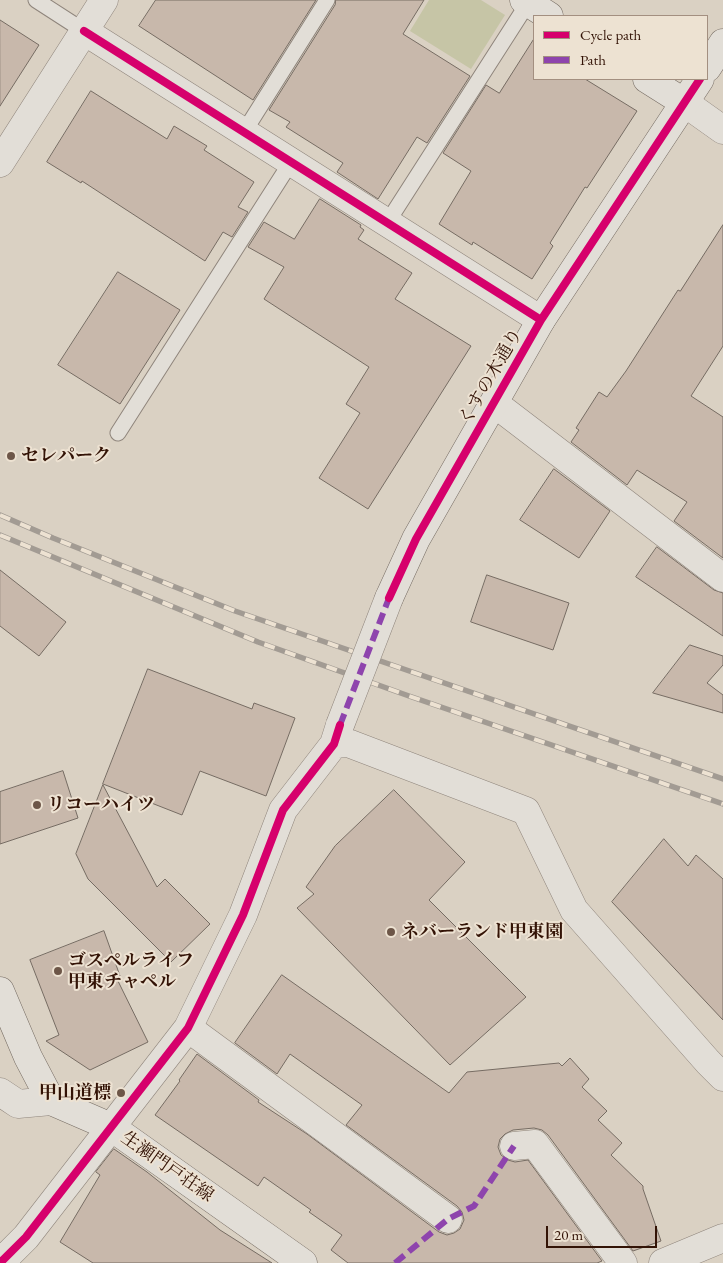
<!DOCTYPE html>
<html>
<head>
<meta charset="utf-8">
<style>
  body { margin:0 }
  #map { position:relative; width:723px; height:1263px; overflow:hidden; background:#dad1c3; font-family:"EB Garamond",serif }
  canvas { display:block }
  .legend { position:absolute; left:533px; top:15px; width:175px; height:65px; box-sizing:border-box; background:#ede2d2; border:1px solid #a38f80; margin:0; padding:6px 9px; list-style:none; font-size:15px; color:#331306 }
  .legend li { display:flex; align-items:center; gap:10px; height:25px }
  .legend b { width:25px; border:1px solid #a38f80 }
  .scale { position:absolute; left:546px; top:1226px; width:111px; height:22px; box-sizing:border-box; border:2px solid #331306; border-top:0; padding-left:6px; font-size:15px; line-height:18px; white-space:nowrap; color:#331306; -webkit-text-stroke:4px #ede2d2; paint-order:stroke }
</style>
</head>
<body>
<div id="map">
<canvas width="723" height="1263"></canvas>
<ul class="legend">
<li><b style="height:6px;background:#d6006c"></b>Cycle path</li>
<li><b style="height:6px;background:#8e44ad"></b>Path</li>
</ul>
<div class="scale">20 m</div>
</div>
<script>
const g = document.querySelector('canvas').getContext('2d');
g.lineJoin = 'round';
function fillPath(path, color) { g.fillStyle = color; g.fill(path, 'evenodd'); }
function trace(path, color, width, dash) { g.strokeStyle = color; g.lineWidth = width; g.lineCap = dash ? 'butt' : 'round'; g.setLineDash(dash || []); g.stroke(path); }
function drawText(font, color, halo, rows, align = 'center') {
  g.font = font + ' "EB Garamond","Noto Serif JP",serif'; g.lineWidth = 4; g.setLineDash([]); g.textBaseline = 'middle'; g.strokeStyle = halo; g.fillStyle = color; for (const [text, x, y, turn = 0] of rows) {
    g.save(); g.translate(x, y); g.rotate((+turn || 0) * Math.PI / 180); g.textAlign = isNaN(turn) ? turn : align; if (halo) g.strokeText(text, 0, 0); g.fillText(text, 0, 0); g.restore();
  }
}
fillPath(new Path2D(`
  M429 0H481L505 15 471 69 410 31Z`), '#c6c5a6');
const building = new Path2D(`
  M156 0H316L253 100 139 26Z
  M336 0H424L403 34 470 76 427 143 417 137 378 199 337 172 343 163 286 127 290 122 269 110 335 5Z
  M0 20 39 45 0 106Z
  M534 39V79H585L637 111 587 188 585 187 550 243 553 246 532 279 473 242 472 245 439 224 471 171 443 153 486 85 499 93Z
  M91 91 167 139 174 126 207 146 204 150 254 182 238 207 248 212 232 237 223 232 205 261 82 181 81 183 47 162Z
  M320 199 361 225 360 227 364 230 358 239 412 273 395 299 471 346 368 509 319 478 360 413 346 404 369 367 264 299 284 267 248 247 264 222 294 239Z
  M723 225V346L691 396 723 417V558L674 521 687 502 637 470 627 485 571 442 579 430 576 428 599 392 607 397 626 371 678 290 680 291Z
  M118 272 180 310 120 404 58 365Z
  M554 469 610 511 579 558 520 520Z
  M657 547 714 590 723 593V636L636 577Z
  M0 570 66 622 39 656 0 626Z
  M487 575 569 603 553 650 471 622Z
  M690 645 723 656V665L707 683 723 695V713L653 693Z
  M148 669 252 709 254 703 295 718 266 796 200 771 182 815 103 784Z
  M63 771 78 818 0 844V792Z
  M103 785 157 887 165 879 210 924 171 962 88 879 76 854Z
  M394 790 465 862 429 900 526 997 450 1065 297 908 314 894 306 887 335 846Z
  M664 839 688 866 696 855 723 879V1020L612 902Z
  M104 931 120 976 116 977 148 1042 90 1070 46 1041 59 1035 30 960Z
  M282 975 449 1093 467 1072 559 1063 562 1066 570 1058 589 1079 582 1087 607 1111 598 1120 622 1143 611 1155 643 1186V1189L661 1241 633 1251 548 1135 542 1130 534 1128 513 1130 505 1134 500 1139 498 1147 501 1155 508 1160 515 1162 528 1160 602 1261 597 1263H348L331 1250 342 1235 309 1212 311 1210 264 1177 258 1186 155 1115 180 1081 179 1080 197 1054 259 1100 258 1102 307 1134 439 1232 447 1235 454 1233 460 1229 464 1220 462 1212 457 1206 346 1125 362 1105 290 1054 277 1074 235 1043Z
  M114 1149 147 1172 220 1230 272 1263H93L60 1242 100 1175 96 1172Z`);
fillPath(building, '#c8b8ab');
trace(building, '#766c63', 1);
const lane = new Path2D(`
  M36 0 84 31
  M244 132 327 0
  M387 223 528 3
  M118 433 291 162`);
const street = new Path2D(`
  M84 31 541 320
  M685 103 723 130
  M0 163 104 0
  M494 403 723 578
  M334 744 348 743 526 811 574 910 708 1062 723 1077
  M188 1028 448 1219
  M0 1092 18 1104 51 1101
  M514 1146 535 1144 623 1263
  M0 1263 26 1237 188 1028 243 915 283 810 334 744 340 725
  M663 1263 723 1238`);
const secondary = new Path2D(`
  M524 0 549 16
  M707 68 723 43
  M647 79 685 103
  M389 598 416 539 541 320 700 79
  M0 991 28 1057 51 1101 111 1127 303 1263`);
trace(lane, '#8f857c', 17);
trace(street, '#8f857c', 29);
trace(secondary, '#766c63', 29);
trace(lane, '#e2ded7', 15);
trace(street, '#e2ded7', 28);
trace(secondary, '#e2ded7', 28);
const rail = new Path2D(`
  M0 515 53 538 235 611 723 779
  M0 535 258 642 409 696 723 804`);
trace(rail, '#a29b93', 5.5);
trace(rail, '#ede2d2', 4, [11]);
const streetBridge = new Path2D(`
  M340 725 389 598`);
trace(streetBridge, '#8f857c', 29, []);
trace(streetBridge, '#e2ded7', 28);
trace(new Path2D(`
  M340 725 389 598
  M395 1263 448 1219 474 1206 514 1146`), '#8e44ad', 6, [12, 6]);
trace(new Path2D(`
  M84 31 541 320
  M389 598 416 539 541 320 700 79
  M0 1263 26 1237 188 1028 243 915 283 810 334 744 340 725`), '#d6006c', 8);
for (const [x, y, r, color] of [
  [11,456,5,"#6d5648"],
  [37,805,5,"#6d5648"],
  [391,932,5,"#6d5648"],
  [58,971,5,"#6d5648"],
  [121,1093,5,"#6d5648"]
]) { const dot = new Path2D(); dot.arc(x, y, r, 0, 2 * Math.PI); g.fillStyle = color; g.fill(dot); trace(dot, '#ede2d2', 2); }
drawText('18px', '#331306', '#ede2d2', [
  ["くすの木通り",491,377,-60],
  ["生瀬門戸荘線",167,1167,35]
]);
drawText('bold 18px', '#331306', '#ede2d2', [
  ["セレパーク",21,456],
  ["リコーハイツ",47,805],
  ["ネバーランド甲東園",401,932],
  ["ゴスペルライフ",68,961],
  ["甲東チャペル",68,982],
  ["甲山道標",111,1093,"right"]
], 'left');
</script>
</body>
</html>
